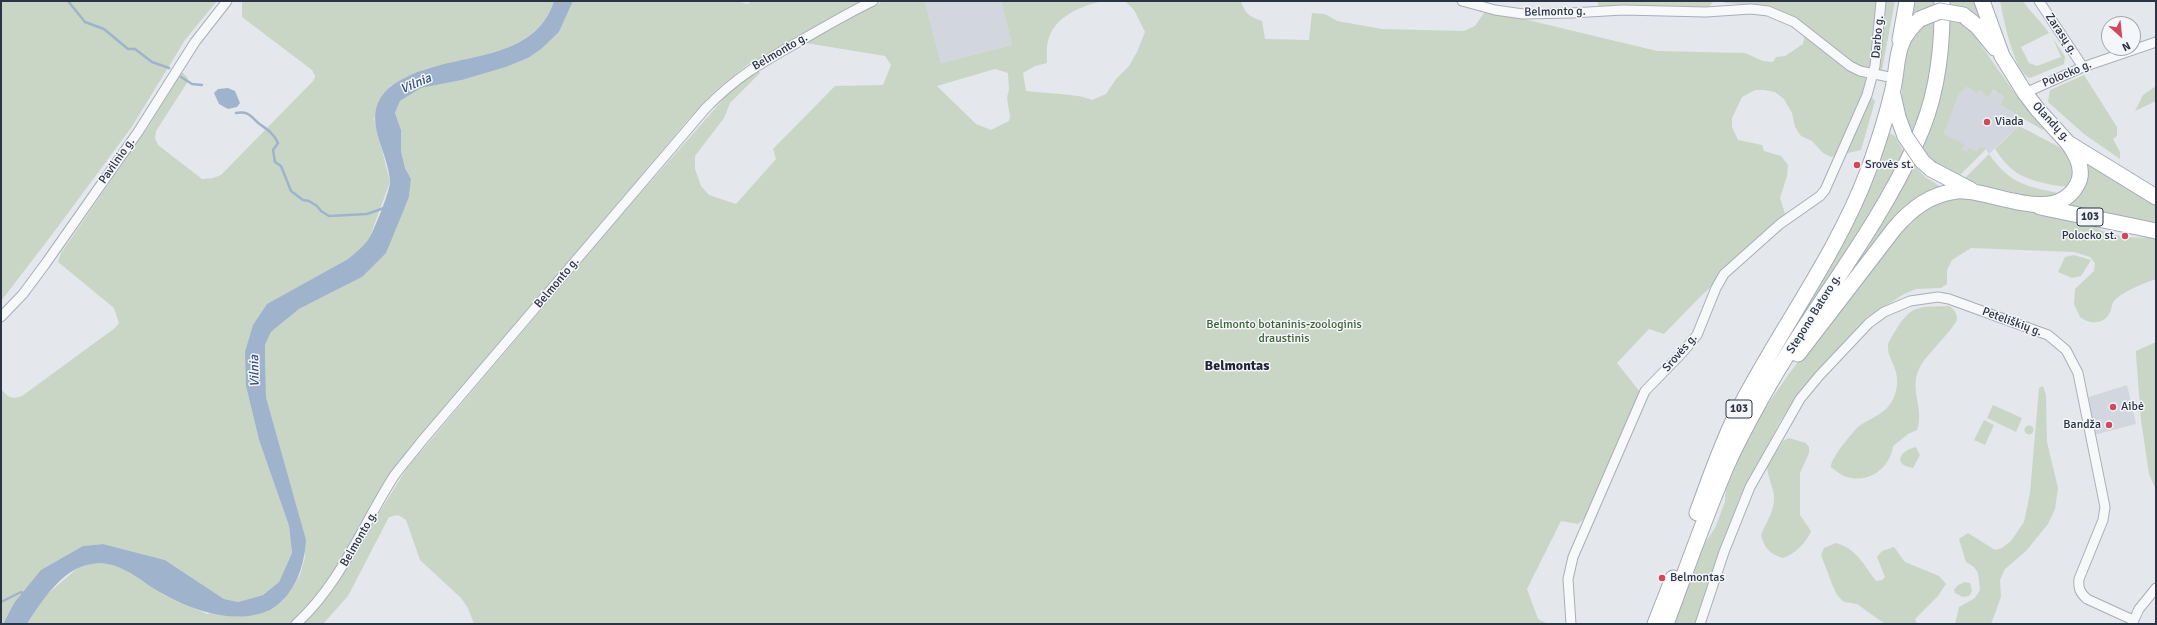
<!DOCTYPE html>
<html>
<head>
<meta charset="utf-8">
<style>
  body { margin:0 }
  #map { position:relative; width:2157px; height:625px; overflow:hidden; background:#e4e7ec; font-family:Signika,sans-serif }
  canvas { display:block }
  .frame { position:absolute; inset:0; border:2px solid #2b3445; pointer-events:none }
  .north { position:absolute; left:2101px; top:16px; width:40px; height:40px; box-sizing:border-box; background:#f4f6f9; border:1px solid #a4a8b1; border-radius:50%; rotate:153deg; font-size:11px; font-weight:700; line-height:16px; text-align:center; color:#2b3445 }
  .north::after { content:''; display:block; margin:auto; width:14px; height:18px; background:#d1495b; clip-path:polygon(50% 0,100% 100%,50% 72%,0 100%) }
</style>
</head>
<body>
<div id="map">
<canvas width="2157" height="625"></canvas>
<div class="frame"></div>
<div class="north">N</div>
</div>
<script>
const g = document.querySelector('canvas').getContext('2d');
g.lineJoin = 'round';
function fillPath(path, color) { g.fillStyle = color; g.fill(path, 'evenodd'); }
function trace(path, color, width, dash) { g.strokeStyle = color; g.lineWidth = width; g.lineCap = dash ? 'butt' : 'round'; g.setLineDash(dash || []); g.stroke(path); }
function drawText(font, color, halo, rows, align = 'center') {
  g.font = font + ' Signika,sans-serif'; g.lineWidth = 3; g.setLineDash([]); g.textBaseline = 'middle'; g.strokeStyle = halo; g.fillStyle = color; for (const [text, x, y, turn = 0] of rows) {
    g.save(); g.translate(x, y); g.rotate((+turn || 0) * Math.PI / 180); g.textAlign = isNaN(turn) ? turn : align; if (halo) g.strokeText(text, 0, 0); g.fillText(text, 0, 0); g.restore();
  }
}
fillPath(new Path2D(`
  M925 1H1001L1012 45 941 63Z
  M1967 87 1977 93 1980 90 1988 98 1992 90 2004 97 2000 105 2025 120 1989 154 1986 149 1980 146 1976 152H1967L1962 150 1964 146 1944 134 1959 94Z
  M2127 385 2136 424 2094 435 2089 397Z`), '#d2d6de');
fillPath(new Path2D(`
  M1 1H217L185 40 131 128 54 232 1 301Z
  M242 1H554C539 48 490 53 448 64 440 66 428 66 421 71 406 82 388 104 374 118L390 182 369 239 359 251 348 259 268 304 246 386 259 440 289 526 292 553 279 582 263 595 238 602 224 599 165 560 103 544 83 546 14 603 3 624H1V389C8 397 11 400 22 396L115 328 119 323 114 308 58 262 61 253 148 127 182 72 188 78 187 83 156 131 155 138 158 145 202 179 213 178 221 175 314 80 315 76 312 70 242 17Z
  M573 1H736L748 4 751 1H865L747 65 714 92 687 121 426 431 328 582 292 624H27L46 595 79 567 91 564 107 563 123 568 164 595 207 614 290 592 300 575 305 557 300 519 266 397 265 345 271 332 299 309 362 277 402 211 409 197 411 179 405 168 401 151V130L395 113 400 101 421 88 462 80 506 67 528 58 559 32Z
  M883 1H925L941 63 1012 45 1001 1H1103C1080 6 1054 17 1048 41 1046 48 1047 56 1047 63L1035 66 1023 73 1026 91C1042 93 1081 94 1092 100L1106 94 1116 79 1129 66 1137 52 1145 32 1134 10 1125 1H1241C1245 14 1250 17 1262 21L1265 39 1309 40 1312 13 1325 14 1337 21 1382 29 1464 31 1475 26 1486 10 1657 51 1745 53 1763 61 1773 62 1776 57 1785 56 1803 44 1805 34 1837 62 1867 79 1865 90 1875 101 1861 150 1831 157 1823 153 1812 141 1801 136 1795 127 1792 113 1784 99 1775 92 1764 90H1755L1742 97 1732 118V127L1738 140 1762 145 1764 151 1781 156 1788 165 1787 176 1780 198 1786 217 1700 297 1664 334 1649 329 1617 363 1640 392 1586 517 1578 524 1561 521 1527 589 1538 619 1548 624H474L468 608 461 598 420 560 406 520 398 515 389 517 348 596 323 624H303L331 590 407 468 624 212 734 87 758 70 760 73 730 103 724 118 695 156V169L701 186 709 195 736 204 776 159 773 149 835 86 883 85 891 65 885 56 806 43ZM995 69 1008 73 1009 89 1007 98 1010 117 1009 121 991 130 976 124 937 86Z
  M1597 1H1714L1708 8 1632 5 1599 8Z
  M1721 1H1879L1872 66 1865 69 1855 65 1791 15 1767 6 1726 3Z
  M1884 1H1895L1882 70H1880Z
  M1913 1H1936L1937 5 1910 21Z
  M1945 1H1977L1987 30 1957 7 1945 5Z
  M2000 1H2023C2031 13 2041 21 2049 33L2021 47 2029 63 2037 66 2061 57 2053 38 2065 57 2064 64 2030 78C2014 74 2003 16 2000 1Z
  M1946 17 1966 24 2014 92 2045 128 2043 130 2000 105 2004 97 1993 90 1988 98 1980 90 1977 93 1967 87 1959 94 1944 134 1965 145 1962 149 1967 152 1969 148 1976 152 1980 146 1986 149 1957 178 1940 169 1920 148Z
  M1936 18 1929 81 1912 137 1902 105V83L1909 42 1916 30Z
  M2084 75 2117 127V136L2113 139 2120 152V159L2084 134 2048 102 2050 90Z
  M2156 86V103L2154 102 2135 111 2143 95Z
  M2019 126 2065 150 2074 164 2073 180 2067 186C2061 187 2054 185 2048 184 2021 178 2010 172 1995 149Z
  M1887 132 1895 136 1904 153 1891 182 1787 347 1748 402Z
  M1989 154C2010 185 2029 187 2063 194L2038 198 1962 181Z
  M2084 157 2156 202V226L2061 207Z
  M1912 163 1925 177 1943 188 1936 191 1816 324Z
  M1965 197 2091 222C2102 237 2139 239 2156 237V279C2144 283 2127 290 2117 298 2110 303 2113 309 2109 314 2103 325 2088 324 2080 317L2074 304 2075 289 2094 271 2095 263 2090 257 2074 252 1971 248 1952 260 1947 270V284L1941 288 1916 289 1904 294 1875 313 1798 396 1781 420 1739 499 1697 624H1671L1698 553 1715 528 1725 502 1726 481 1739 452 1760 416 1788 375 1901 228 1929 204Z
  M2074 255 2091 260 2081 276 2072 278 2058 272 2065 257Z
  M1950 306C1954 310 1957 313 1957 319 1956 327 1926 355 1920 367 1908 388 1925 410 1917 430L1908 434 1893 446C1890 469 1867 485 1844 476 1840 474 1835 470 1831 467 1830 459 1852 433 1858 427 1867 420 1877 417 1886 409 1896 399 1900 383 1895 369 1893 363 1889 357 1888 349 1887 343 1891 338 1894 333 1911 304 1918 307 1950 306Z
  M2156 342V490L2149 474 2141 420 2136 355V351Z
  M2043 386 2046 395 2047 442 2058 488 2055 509 2048 524 2026 551 2005 569 2000 580 2001 597 1991 624H1955L1959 607 1975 598 1980 590 1978 573 1974 567 1966 562 1959 539 1968 533 1995 550 2002 548 2011 541 2024 522 2030 493 2039 388Z
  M1993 405 2022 418 2016 432 1987 418Z
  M1984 420 1994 425 1985 445 1974 440Z
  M2024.5 430a4.5 4.5 0 1 1 9 0a4.5 4.5 0 1 1-9 0Z
  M1789 438 1806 443 1809 447V453L1800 473V515L1811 531C1806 543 1795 554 1783 558 1770 554 1764 548 1761 535 1766 522 1775 511 1774 496 1773 486 1767 476 1767 465L1783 441Z
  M1916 447 1920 455 1913 468C1892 465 1900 450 1916 447Z
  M1836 543C1857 549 1863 564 1876 581L1882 580 1885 577 1877 557 1882 551 1894 547 1905 562 1939 576 1946 584 1938 596 1915 619 1917 624H1885L1857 604 1844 602 1837 595 1832 584 1821 555 1824 548Z
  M1965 582 1970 583 1972 591 1969 596 1963 597 1955 593 1954 590 1958 585Z`), '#c9d6c5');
fillPath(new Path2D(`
  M554 1H573L559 32 541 49 528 58 506 67 462 80 421 88 400 101 395 113 401 130V151L405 168 411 179 409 197 386 253 362 277 299 309 271 332 265 345 266 397 306 540C304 568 295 595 270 610 237 625 196 612 165 595 141 583 121 559 92 564 62 568 42 601 27 624H3L14 603 41 570 83 546 103 544 165 560 224 599 238 602 263 595 279 582 292 553 289 526 259 440 246 386 245 352 253 325 267 304 348 259C355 253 362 248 368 240 373 233 391 189 390 181 388 150 361 119 385 92 392 84 404 78 413 74 461 53 535 61 554 1Z
  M228 88 235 91 240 103 237 107 228 109 219 104 214 93 218 89Z`), '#9fb4cc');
trace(new Path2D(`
  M68 1 85 22 104 29 128 49H135L152 62 169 68
  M181 77 192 84 202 85
  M236 113C250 110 252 119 261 125 268 130 274 134 278 143L273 150 275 162 281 166 291 191 303 200 309 201 317 206 321 211 329 216 367 214 384 208
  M1 602 21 592 25 594`), '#9fb4cc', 2.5);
const minor = new Path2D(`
  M1462 1 1495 10 1523 14 1571 13 1623 10 1706 12 1751 9 1768 11 1794 22 1850 66 1860 71 1894 78
  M2039 1 2083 67
  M2025 93 2083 67 2156 42
  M1 317 23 294 46 263 138 132 195 42 227 1
  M296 624C341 583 362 526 394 476 402 465 412 454 421 442L705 109C737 76 761 63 800 41 824 27 848 13 873 1
  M1571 624 1568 579 1573 557 1645 391 1682 353 1697 335 1716 288 1724 274 1780 224 1820 196 1825 190 1867 95 1875 66 1881 1
  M1700 624 1724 552 1750 487 1800 399 1819 376 1869 323 1884 312 1910 301 1938 297 1949 299 2048 335 2066 350 2078 373 2105 507 2103 520 2079 579C2078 588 2080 593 2087 599L2133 620
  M2132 624 2139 609 2156 588`);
const primary = new Path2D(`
  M1982 1 2002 56 2025 93 2038 110 2068 143 2156 197
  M1963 15 1977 26 1995 48
  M1900 40 1907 1
  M1893 95 1898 117 1905 136
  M1931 169 1971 190
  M2040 207 2156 231
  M1798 354 1894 229C1911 209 1930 194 1957 191 1990 188 2054 227 2077 185 2085 171 2077 155 2068 143
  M1697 513C1710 478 1722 442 1739 409 1780 329 1836 256 1868 171 1877 146 1886 119 1892 93 1900 62 1892 44 1920 19
  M1655 624 1673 578
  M1666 624C1685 573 1703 522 1724 472 1737 441 1754 411 1770 383 1817 302 1878 228 1916 143 1937 99 1943 49 1942 1`);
trace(minor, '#a9aeb7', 11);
trace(primary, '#a3abb8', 17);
trace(minor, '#f7f8fa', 9);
trace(primary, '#fff', 15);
const primaryBridge = new Path2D(`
  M1920 19 1940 11 1963 15
  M1905 136 1922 161 1931 169`);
trace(primaryBridge, '#a3abb8', 17, []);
trace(primaryBridge, '#fff', 15);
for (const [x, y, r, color] of [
  [1987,122,4,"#d1495b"],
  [1857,165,4,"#d1495b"],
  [2125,236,4,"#d1495b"],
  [2113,407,4,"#d1495b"],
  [2109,425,4,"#d1495b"],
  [1662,578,4,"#d1495b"]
]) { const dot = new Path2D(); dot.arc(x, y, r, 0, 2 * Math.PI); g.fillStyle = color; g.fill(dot); trace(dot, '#f4f6f9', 1.5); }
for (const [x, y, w] of [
  [2090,217,26],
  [1739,409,26]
]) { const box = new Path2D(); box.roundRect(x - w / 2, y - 9, w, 18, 3); g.fillStyle = '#f4f6f9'; g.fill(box); trace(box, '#2b3445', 1); }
drawText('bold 11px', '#2b3445', null, [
  ["103",2090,217],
  ["103",1739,409]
]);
drawText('12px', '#2b3445', '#f4f6f9', [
  ["Belmonto g.",1555,12,-1],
  ["Zarasų g.",2061,34,56],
  ["Darbo g.",1878,37,-85],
  ["Belmonto g.",780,52,-30],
  ["Polocko g.",2067,74,-23],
  ["Olandų g.",2051,122,47],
  ["Pavilnio g.",117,161,-55],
  ["Belmonto g.",557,283,-50],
  ["Stepono Batoro g.",1814,314,-58],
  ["Peteliškių g.",2012,322,20],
  ["Srovės g.",1680,353,-49],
  ["Belmonto g.",359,539,-60]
]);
drawText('12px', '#2b3445', '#f4f6f9', [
  ["Viada",1995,122],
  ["Srovės st.",1865,165],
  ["Polocko st.",2117,236,"right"],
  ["Aibė",2121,407],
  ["Bandža",2101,425,"right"],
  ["Belmontas",1670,578]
], 'left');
drawText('12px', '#3f6138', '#f4f6f9', [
  ["Belmonto botaninis-zoologinis",1284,325],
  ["draustinis",1284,339]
]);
drawText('italic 13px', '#34527a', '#f4f6f9', [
  ["Vilnia",416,84,-23],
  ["Vilnia",255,371,-91]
]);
drawText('bold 14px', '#1d2536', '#f4f6f9', [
  ["Belmontas",1237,366]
]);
</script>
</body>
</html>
